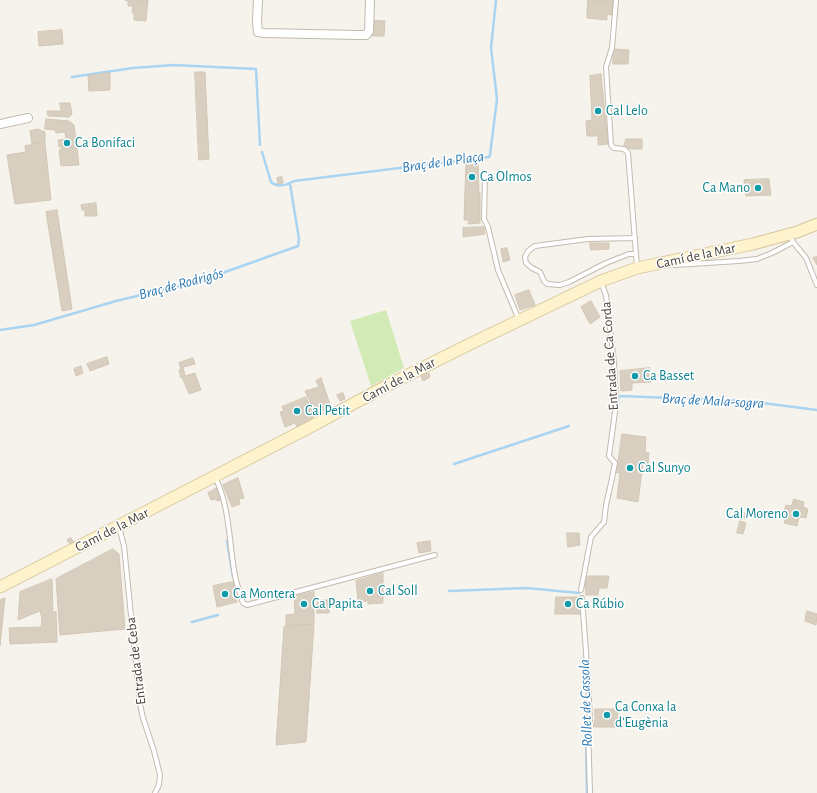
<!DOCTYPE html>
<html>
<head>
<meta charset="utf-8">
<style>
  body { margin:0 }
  canvas { display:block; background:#f6f3ec }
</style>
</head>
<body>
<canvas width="817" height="793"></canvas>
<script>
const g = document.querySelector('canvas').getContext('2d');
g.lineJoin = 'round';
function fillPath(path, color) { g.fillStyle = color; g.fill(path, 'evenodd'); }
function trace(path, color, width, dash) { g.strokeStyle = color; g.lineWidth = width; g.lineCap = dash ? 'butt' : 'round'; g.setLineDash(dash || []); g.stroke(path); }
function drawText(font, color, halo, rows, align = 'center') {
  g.font = font + ' "Alegreya Sans",sans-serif'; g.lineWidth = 3; g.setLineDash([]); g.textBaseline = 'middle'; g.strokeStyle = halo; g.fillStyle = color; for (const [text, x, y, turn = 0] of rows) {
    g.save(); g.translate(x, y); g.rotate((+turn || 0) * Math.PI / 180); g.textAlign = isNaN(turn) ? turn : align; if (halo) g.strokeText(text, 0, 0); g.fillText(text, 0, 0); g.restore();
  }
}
fillPath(new Path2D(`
  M386 310 404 368 371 386 350 321Z`), '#d2eab5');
trace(new Path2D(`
  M72 77 133 68 174 65 256 69 260 145
  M262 152 271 182C278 188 287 185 294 181L489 157 490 155 497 99 491 48 496 0
  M0 330 34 325 116 301 200 281 298 246 299 239 290 184
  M618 407V398L621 396 747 401 817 410
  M454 464 569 426
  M227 541 233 577
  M449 591 527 588 579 593
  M192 622 218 615
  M587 793 586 738V727L588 718`), '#a9d4f2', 2.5);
const building = new Path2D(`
  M125 0H148L146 21 134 20V13H132L133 6H128V1Z
  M588 0H614L611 15 607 14V20L587 18V13Z
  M373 20 385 21 384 36H372Z
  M62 30 63 44 39 46 38 32Z
  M614 49 629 50 628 64H613Z
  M195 72H205L209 159 199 160Z
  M110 73V90L89 91 88 76Z
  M601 74 608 144 598 145V136H587L586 121 592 120 590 76Z
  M60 103H70L72 114 69 117 48 116 47 111H61Z
  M46 119 69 121 74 125 79 165 61 166 59 150H62L61 147H59L58 140 66 139 65 132 56 133 55 130 45 129Z
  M38 129 45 132V142L32 144 30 131Z
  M626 139H642V149H630L624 146Z
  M45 143 51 200 15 204 7 155 26 152 25 146Z
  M478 161 479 193H480V223L468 224 469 220H464L466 162Z
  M282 177 283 183 278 184 277 178Z
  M769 179 771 195 746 196 744 180Z
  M96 203 97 216H85V210H82L81 205Z
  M57 210 72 309 62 311 46 212Z
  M484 227 485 234 463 237V228Z
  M590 243H609V249L591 250Z
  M507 248 510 260 503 262 501 249Z
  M817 257V265L813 258Z
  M529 290 535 305 520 310 515 295Z
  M591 301 600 317 590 324 581 307Z
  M107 357 109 364 90 371 87 364Z
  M193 358 195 364 183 367 185 376 195 373 201 390 189 394 182 377 181 378 179 370 181 369 179 363Z
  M81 366 83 373 76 376 74 369Z
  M650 368 651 382 632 383V390L621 391 620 371Z
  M429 373 430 377 423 381 421 376Z
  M321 378 331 407 316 414 305 391 319 387 316 381Z
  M343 393 345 399 340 401 337 395Z
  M306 397 314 415 308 424 307 421 297 427 295 423 285 427 280 412 284 411 282 407Z
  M622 434 646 437 645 452 649 453 648 464 643 463 638 502 617 498 620 473H617Z
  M238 478 244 498 239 499 240 504 232 507 223 485Z
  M217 488 221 500 217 501V499L211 500 208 493Z
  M794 499 804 502 803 507 808 509 806 518 799 517 797 526 784 523 787 512 784 511 786 505 791 506Z
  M742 512 747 514 746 519 740 517Z
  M740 521 746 523 743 534 737 533Z
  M567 533H579L580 545 568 547Z
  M71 538 74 542 70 544 67 540Z
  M430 541 431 551 419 553 417 543Z
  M113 549 119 554 125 629 60 635 56 579Z
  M383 573V603L368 604V601H358L356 581Z
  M586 576H609L607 588H599L598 595H586Z
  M52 579 53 613 56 611 57 642 10 644 9 628 41 627 42 618 40 611 18 620 20 592Z
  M233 582 237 602 217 607 213 586Z
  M314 592V624L286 626V615L295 614 294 596Z
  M556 597H578L580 599 581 614H555Z
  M5 598 0 645V646V600Z
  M318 600H330L329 613H317Z
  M807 611 817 614 816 625 805 621Z
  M314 625 306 742 276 745 284 627Z
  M595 709H618V727H593L595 720Z`);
fillPath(building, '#d8cfc1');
trace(building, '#d3c7b4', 1);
const service = new Path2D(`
  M616 0 612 48 606 67 611 145 614 148 624 149 628 153 637 267
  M485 174 484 219 488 227 498 270 519 320
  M635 238 588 239 535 246 528 251 525 257 526 263 532 268 540 272 544 281 547 284 560 285 569 282 606 263 629 254H636
  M792 240C796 247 802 252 806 258 810 267 813 276 817 285
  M675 265 739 261 757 259 772 253 793 242
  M215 477C230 506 229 544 235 576 237 585 240 594 243 603L247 605 435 555
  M119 527 124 546 140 704 143 718 154 751 160 775 159 785 155 793
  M581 590 591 537 604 522 606 505 611 483 615 463 609 456 615 412 616 399 614 363 606 295 601 282
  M582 598 588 679 590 721 588 727 590 793`);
const minor = new Path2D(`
  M258 0 257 22 258 32 264 33 357 35H366L369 31 370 1
  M0 124 28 118`);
const secondary = new Path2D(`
  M0 587 312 426 390 384 470 344 601 281 637 268 753 244 797 232 817 224`);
trace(service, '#c2bbae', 6);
trace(minor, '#c2bbae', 10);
trace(secondary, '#d6c79b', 13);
trace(service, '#fff', 4);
trace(minor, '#fff', 8);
trace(secondary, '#fff3cd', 11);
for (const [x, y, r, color] of [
  [598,111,4,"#0f9aa8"],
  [67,143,4,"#0f9aa8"],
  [472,177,4,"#0f9aa8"],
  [758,188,4,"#0f9aa8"],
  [635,376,4,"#0f9aa8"],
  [297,411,4,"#0f9aa8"],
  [630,468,4,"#0f9aa8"],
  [796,514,4,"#0f9aa8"],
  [370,591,4,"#0f9aa8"],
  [225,594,4,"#0f9aa8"],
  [304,604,4,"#0f9aa8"],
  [568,604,4,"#0f9aa8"],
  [607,715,4,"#0f9aa8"]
]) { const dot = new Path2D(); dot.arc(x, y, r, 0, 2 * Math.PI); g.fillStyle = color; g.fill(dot); trace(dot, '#fff', 1.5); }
drawText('14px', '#0d838f', '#fff', [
  ["Cal Lelo",606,111],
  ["Ca Bonifaci",75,143],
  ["Ca Olmos",480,177],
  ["Ca Mano",750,188,"right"],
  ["Ca Basset",643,376],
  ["Cal Petit",305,411],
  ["Cal Sunyo",638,468],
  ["Cal Moreno",788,514,"right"],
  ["Cal Soll",378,591],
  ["Ca Montera",233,594],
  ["Ca Papita",312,604],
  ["Ca Rúbio",576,604],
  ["Ca Conxa la",615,707],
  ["d'Eugènia",615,723]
], 'left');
drawText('14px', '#4b4439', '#fff', [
  ["Camí de la Mar",696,256,-12],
  ["Entrada de Ca Corda",610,356,-94],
  ["Camí de la Mar",399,380,-28],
  ["Camí de la Mar",112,530,-27],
  ["Entrada de Ceba",136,661,-97]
]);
drawText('italic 15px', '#2e7ab2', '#fff', [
  ["Braç de la Plaça",443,162,-8],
  ["Braç de Rodrigós",181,284,-15],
  ["Braç de Mala-sogra",713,401,3],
  ["Rollet de Cassola",586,703,-92]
]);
</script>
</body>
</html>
